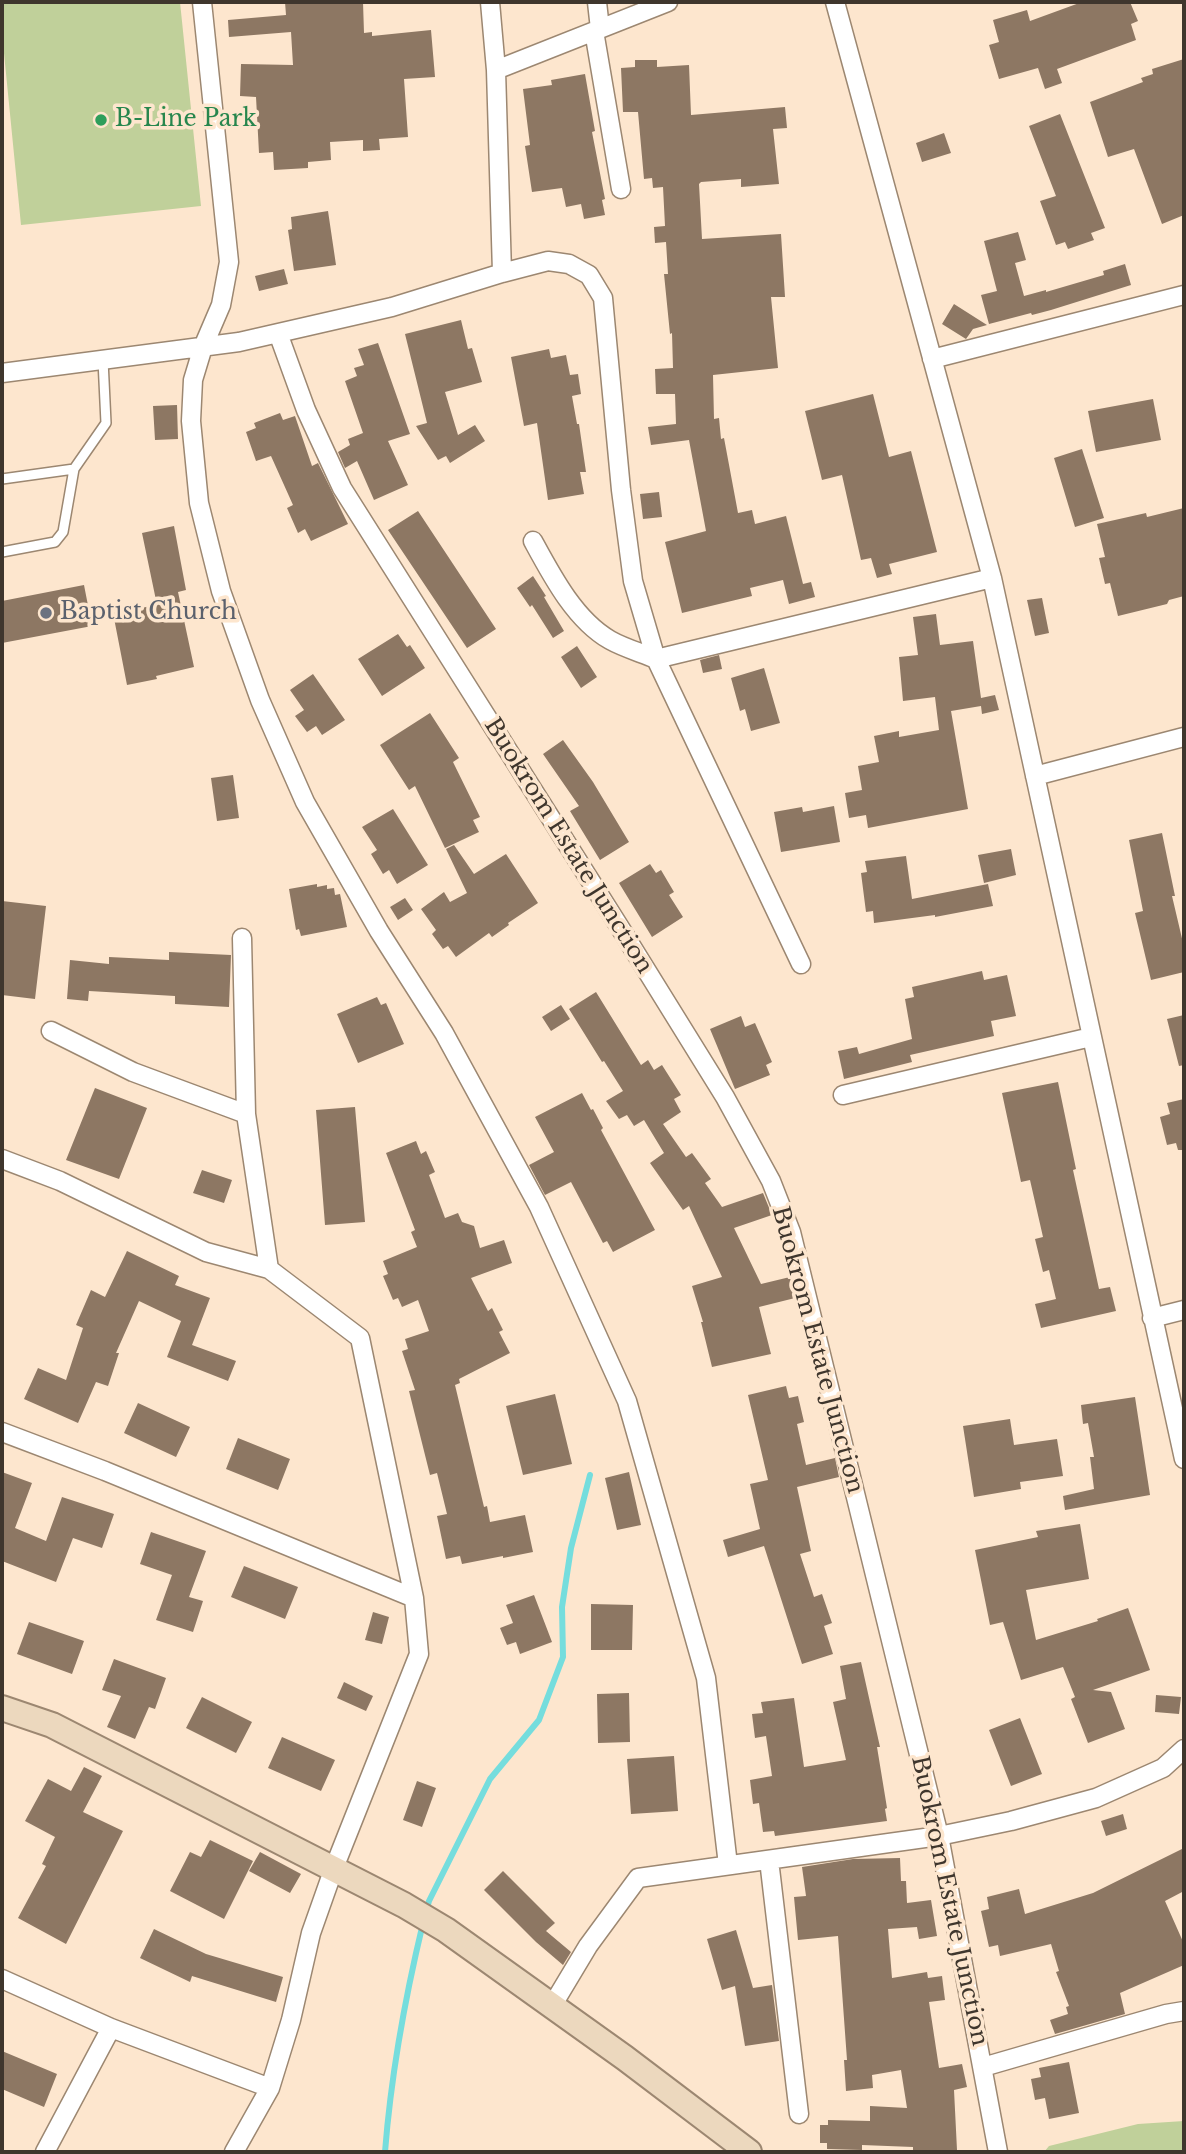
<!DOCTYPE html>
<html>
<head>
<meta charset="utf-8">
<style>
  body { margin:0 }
  #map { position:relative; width:1186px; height:2154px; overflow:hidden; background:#fde6ce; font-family:"Libre Baskerville",serif }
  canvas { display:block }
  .frame { position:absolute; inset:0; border:4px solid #3f362d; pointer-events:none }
</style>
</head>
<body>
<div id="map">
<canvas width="1186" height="2154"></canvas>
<div class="frame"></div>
</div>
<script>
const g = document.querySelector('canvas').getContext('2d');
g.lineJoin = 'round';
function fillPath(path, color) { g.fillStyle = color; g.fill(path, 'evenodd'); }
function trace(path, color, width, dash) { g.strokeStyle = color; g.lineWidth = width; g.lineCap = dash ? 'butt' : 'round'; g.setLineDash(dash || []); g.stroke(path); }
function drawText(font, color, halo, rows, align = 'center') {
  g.font = font + ' "Libre Baskerville",serif'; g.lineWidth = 7; g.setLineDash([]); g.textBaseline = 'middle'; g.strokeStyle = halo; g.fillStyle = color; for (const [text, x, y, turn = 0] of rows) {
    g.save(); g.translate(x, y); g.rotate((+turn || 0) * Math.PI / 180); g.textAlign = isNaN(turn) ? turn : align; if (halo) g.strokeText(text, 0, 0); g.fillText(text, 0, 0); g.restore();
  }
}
fillPath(new Path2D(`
  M2 2H180L201 206 21 225 2 33Z
  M1184 2121V2152H1044L1049 2146 1138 2124Z`), '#c0d09a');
trace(new Path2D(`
  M426 1912 429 1901 490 1779 539 1720 563 1657 562 1607 571 1548 590 1475
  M385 2152C391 2075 405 1998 423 1923`), '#75dddd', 6);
fillPath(new Path2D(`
  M285 2H363L364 33 372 32V36L431 30 435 77 404 79 408 137 379 139 380 150 363 151V140L330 142 331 160 308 162V168L274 170 273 152 259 153 256 97 240 96 241 64 293 65 291 32 229 37 228 20 286 15Z
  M1082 2H1130L1138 21 1131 24 1136 40 1057 69 1062 83 1045 89 1038 68 999 79 989 45 999 42 993 20 1027 10 1030 21Z
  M1184 59V215L1162 224 1134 149 1108 157 1090 102 1143 82 1141 78 1153 74 1152 69Z
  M635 60H657V67L689 65 691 115 785 107 787 128 773 129 779 184 741 187V179L701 182 699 184 702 239 781 234 785 297H771L778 368 713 375 714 419 719 418 721 439 724 438 738 513 752 510 755 524 786 516 803 584 811 582 815 597 789 604 783 580 750 588 752 596 682 613 665 542 706 531 689 440 651 445 648 427 676 424 675 394H656L655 369 673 368 672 333 670 334 664 274H668L666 242 655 243 654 227 665 226 663 187 653 188 652 178 644 179 638 112H623L621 68 635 67Z
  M585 74 595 131 592 132 605 199 602 200 605 215 584 219 581 204 566 207 562 188 532 192 525 146 530 145 523 89 552 85 551 80Z
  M1060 114 1105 228 1091 233 1094 240 1068 249 1065 242 1056 245 1040 201 1056 196 1029 126Z
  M944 133 951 153 922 162 916 143Z
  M328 211 336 265 294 271 288 230 292 229 291 217Z
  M1018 232 1026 260 1015 263 1024 296 1046 290V292L1104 275 1103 271 1125 264 1131 285 1051 310 1032 315 1031 313 989 324 981 295 997 291 984 241Z
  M284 269 288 284 259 291 255 276Z
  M954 304 987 325 973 329 966 339 942 324Z
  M461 320 468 349 472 348 482 382 445 392 458 435 475 425 485 441 450 463 446 456 438 460 416 426 427 423 405 334Z
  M378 343 410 434 388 441 408 485 374 500 357 461 345 468 338 452 350 445 348 439 363 433 345 381 357 376 354 368 364 365 358 349Z
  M549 349 551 358 566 355 570 375 578 374 581 394 572 396 577 424H579L586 472H580L584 494 548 500 537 423 524 426 511 357Z
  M873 394 889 457 911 451 937 552 889 564 892 574 877 578 871 558 861 560 842 475 822 480 805 411Z
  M1153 399 1161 440 1096 452 1088 411Z
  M177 405 178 439 155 440 153 406Z
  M280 413 283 420 295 416 312 466 318 463 348 524 311 541 305 529 298 533 287 508 293 505 271 456 256 461 246 432 256 428 254 423Z
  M1082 449 1104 518 1075 527 1054 458Z
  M659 492 662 517 643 519 640 494Z
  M1184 508V596L1169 600 1167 604 1118 616 1110 583 1105 584 1099 558 1105 557 1097 524 1146 513 1147 517Z
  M418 511 496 629 467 648 388 530Z
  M174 526 186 590 178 592 194 667 156 676 157 679 127 685 113 613 157 605 142 533Z
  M533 576 546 596 544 597 564 631 553 638 532 605 530 607 517 588Z
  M84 585 92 626 2 643V601Z
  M1042 598 1049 633 1035 636 1027 600Z
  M936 614 940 645 973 641 981 698 995 695 999 710 982 714 981 706 951 711 968 809 868 828 866 815 849 818 845 793 862 790 858 766 879 762 874 736 899 731V737L939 730 935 697 903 701 899 657 918 655 913 617Z
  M398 634 407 647 410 645 425 668 382 696 358 659Z
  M577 646 597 677 581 688 561 657Z
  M719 655 722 669 703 673 700 660Z
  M764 668 780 723 751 731 745 709 740 711 731 678Z
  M313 674 345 720 322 735 316 726 307 732 295 716 304 710 290 690Z
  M430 713 459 758 453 762 480 817 473 820 479 832 445 848 415 786 409 790 380 745Z
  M563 740 593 782 629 842 600 860 570 811 579 806 543 754Z
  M233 775 239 818 217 821 211 778Z
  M834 806 840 842 781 852 774 812 802 807 803 812Z
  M393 809 428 865 397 884 389 870 383 874 371 854 377 850 362 827Z
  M1162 833 1175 896H1172L1184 947V972L1151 980 1135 913 1143 911 1129 840Z
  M454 845 474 874 506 854 538 903 508 923 509 925 492 937 489 933 456 957 448 946 443 949 432 934 436 930 421 909 444 892 450 902 467 893 446 849Z
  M1011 849 1016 875 984 883 978 855Z
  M906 856 912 899 988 884 993 906 935 917V915L874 923 873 911 866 912 861 873 867 872 865 861Z
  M650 864 656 873 661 870 674 892 669 895 683 917 652 937 619 883Z
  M317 884V887L327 885V889L334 888 335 895 340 894 347 927 301 936 299 929 296 930 289 889Z
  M405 898 413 910 398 920 390 907Z
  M2 901 46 906 35 999 2 995Z
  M169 952 231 955 229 1007 175 1004V996L89 991 88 1001 67 999 70 960 109 964V957L169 960Z
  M982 971 984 980 1007 975 1016 1016 991 1021 994 1036 910 1055 912 1062 844 1079 838 1051 857 1047 859 1054 912 1039 905 999 914 997 912 987Z
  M596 992 641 1065 648 1060 654 1070 662 1065 681 1095 674 1099 681 1112 663 1124 686 1157 692 1153 711 1179 705 1183 722 1207 763 1193 772 1215 734 1228 761 1284 790 1277 795 1298 759 1307 771 1354 712 1367 701 1322H703L692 1286 722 1277 689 1206 683 1210 650 1163 664 1153 644 1120 634 1126 627 1115 619 1119 606 1101 623 1091 604 1061 602 1062 569 1009Z
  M377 997 381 1005 386 1003 404 1044 358 1063 337 1014Z
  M561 1005 570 1019 551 1031 542 1017Z
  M1184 1015V1065L1179 1066 1167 1019Z
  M741 1016 745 1027 755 1023 772 1062 766 1065 770 1075 735 1089 710 1029Z
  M1058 1082 1076 1169 1073 1170 1099 1289 1110 1287 1116 1311 1041 1328 1035 1304 1056 1299 1049 1270 1043 1272 1035 1239 1043 1237 1030 1180 1021 1182 1002 1093Z
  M95 1088 147 1108 119 1179 66 1160Z
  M582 1093 591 1110 593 1109 603 1128 601 1130 655 1230 613 1252 607 1241 603 1243 571 1182 545 1195 529 1165 554 1152 535 1117Z
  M1184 1099V1150H1178L1176 1143 1167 1145 1160 1117 1170 1114 1167 1103Z
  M355 1107 365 1222 325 1225 316 1110Z
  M416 1141 421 1154 426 1151 435 1172 429 1175 445 1218 458 1213 462 1222 474 1226 480 1248 504 1240 512 1263 471 1278 488 1311 492 1308 503 1330 499 1332 510 1353 459 1379 460 1383 455 1385 484 1507 487 1506 490 1522 525 1515 533 1552 503 1558V1556L462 1564 460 1556 446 1559 437 1516 447 1514 437 1473 430 1475 409 1391 415 1390 402 1351 408 1349 405 1339 429 1331 418 1300 402 1307 398 1298 393 1300 383 1276 388 1274 383 1261 417 1247 411 1232 415 1230 386 1153Z
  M202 1170 232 1180 224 1203 193 1193Z
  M127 1251 179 1276 175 1285 210 1298 192 1345 236 1361 228 1381 167 1357 181 1321 139 1301 116 1353H119L108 1386 96 1382 78 1423 24 1399 38 1368 66 1380 83 1328 76 1325 91 1290 105 1297Z
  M786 1386 789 1398 798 1396 804 1422 797 1424 806 1465 835 1458 839 1477 797 1487 811 1551 800 1554 814 1597 822 1594 832 1623 824 1626 833 1654 802 1664 764 1546 728 1557 723 1540 760 1529 750 1484 768 1480 748 1395Z
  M555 1394 572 1464 523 1475 506 1406Z
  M1135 1397 1150 1495 1065 1510 1063 1496 1094 1489 1090 1457H1094L1088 1423 1083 1424 1081 1405Z
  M138 1403 190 1427 176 1457 124 1433Z
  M1010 1419 1014 1445 1057 1439 1063 1476 1020 1482 1021 1489 974 1497 963 1426Z
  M238 1438 290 1459 278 1490 226 1469Z
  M2 1472 32 1483 15 1528 46 1541 62 1497 114 1514 102 1548 73 1538 56 1582 2 1561Z
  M629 1472 641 1525 617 1530 605 1478Z
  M1080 1524 1089 1579 1026 1590 1036 1640 1098 1621 1097 1619 1128 1608 1150 1670 1093 1690 1111 1692 1125 1729 1088 1743 1071 1699 1075 1697 1063 1667 1021 1680 1003 1622 990 1625 975 1550 1038 1537 1036 1531Z
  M151 1532 206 1551 189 1597 203 1601 193 1632 156 1620 172 1575 140 1564Z
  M244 1566 298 1587 285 1619 231 1597Z
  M534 1595 552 1642 520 1654 516 1642 507 1645 500 1628 513 1623 506 1605Z
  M591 1604 633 1605 632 1650H591Z
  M373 1612 389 1617 382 1644 365 1640Z
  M29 1622 84 1641 72 1674 17 1654Z
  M114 1659 166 1678 155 1709 149 1707 135 1739 107 1727 121 1696 102 1690Z
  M861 1662 880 1747H877L887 1808 885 1809 887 1821 775 1836 774 1831 763 1832 759 1803 753 1804 750 1780 772 1776 766 1736 755 1738 752 1714 763 1713 761 1702 794 1698 804 1767 846 1760 833 1702 846 1699 840 1666Z
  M344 1682 373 1696 366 1711 337 1698Z
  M629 1693 630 1742 598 1743 597 1694Z
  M1156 1695 1181 1697 1179 1714 1155 1712Z
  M202 1697 252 1722 236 1753 186 1728Z
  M1020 1718 1042 1774 1011 1786 989 1730Z
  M282 1737 335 1760 321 1791 268 1768Z
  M674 1756 678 1811 631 1814 627 1759Z
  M84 1767 102 1776 83 1812 123 1831 66 1944 18 1918 46 1866 42 1864 55 1837 25 1821 48 1779 71 1791Z
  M417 1781 436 1788 422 1827 403 1820Z
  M1123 1814 1127 1829 1106 1836 1101 1821Z
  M210 1840 253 1861 224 1919 170 1891 190 1852 201 1857Z
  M1184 1848V1891L1165 1901 1184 1944V1965L1120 1993 1125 2014 1055 2034 1050 2020 1068 2014 1066 2007 1069 2006 1056 1972 1059 1971 1051 1944 1000 1956 998 1945 989 1947 981 1911 989 1909 987 1897 1019 1889 1025 1914 1093 1893Z
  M260 1852 301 1874 290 1893 249 1871Z
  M900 1858 901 1881H906L907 1903 931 1900 937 1936 919 1939 917 1927 888 1929 892 1978 927 1972 928 1978 942 1976 945 2000 929 2002 939 2068 962 2064 967 2087 954 2090 957 2150 913 2152V2147L862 2145V2150L827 2149V2143H820V2125H828V2120L870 2121V2106L907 2108 901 2070 872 2075 873 2088 846 2091 844 2060H847L838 1936 798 1940 794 1897 806 1896 802 1867 853 1859Z
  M503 1871 555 1923 546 1931 571 1952 563 1965 536 1942 484 1890Z
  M154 1929 206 1954 283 1977 276 2002 192 1976 190 1982 140 1958Z
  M736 1930 753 1988 772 1985 779 2041 745 2046 735 1986 722 1990 707 1939Z
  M2 2051 57 2074 44 2107 2 2089Z
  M1069 2062 1079 2113 1049 2119 1045 2098 1035 2100 1031 2079 1041 2077 1039 2068Z`), '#8d7763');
const lane = new Path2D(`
  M2 479 74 469
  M2 552 55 542 63 532 74 469 106 423 103 360`);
const street = new Path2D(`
  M202 2 229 262 221 305 203 347 193 380 191 421 199 503 221 591 260 700 305 802 379 931 444 1033 539 1207 627 1401 706 1678 728 1865
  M490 2 496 70 502 273
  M597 2 600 29
  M835 2 992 578 1184 1459
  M594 31 621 189
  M496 70 668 2
  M278 333 306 410 342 488 619 926 725 1097 771 1181 791 1232 939 1836 998 2152
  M932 359 1184 295
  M2 373 239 342 392 307 502 273 548 261 569 264 589 275 603 298 621 490 633 581 656 659 801 964
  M533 541C552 576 575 620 610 640 624 648 642 653 656 659L992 578
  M1035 776 1184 737
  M242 938 246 1114 269 1269
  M51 1031 133 1072 246 1114
  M843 1095 1091 1037
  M2 1159 60 1181 206 1252 269 1269 360 1338 414 1598 419 1654 334 1868 311 1933 291 2020 270 2088 234 2152
  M1152 1318 1184 1310
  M2 1432 105 1471 414 1598
  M769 1860 799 2114
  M2 1979 111 2028 270 2088
  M552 2006 588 1946 638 1878 939 1836 1011 1821 1096 1798 1163 1768 1184 1749
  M983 2067 1166 2014 1184 2011
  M45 2152 111 2028`);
const secondary = new Path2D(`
  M2 1708 52 1725 404 1905 446 1930 625 2058 749 2152`);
trace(lane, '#9c8771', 12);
trace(street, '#9c8771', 21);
trace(secondary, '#9c8771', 28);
trace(lane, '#fff', 9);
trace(street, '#fff', 18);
trace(secondary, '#ecd8be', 24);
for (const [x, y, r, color] of [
  [101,120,7,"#2e9e5b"],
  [46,613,7,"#6b7280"]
]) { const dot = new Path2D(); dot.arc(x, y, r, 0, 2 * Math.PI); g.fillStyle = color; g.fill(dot); trace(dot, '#fde6ce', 2.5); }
drawText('23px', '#27864d', '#fde6ce', [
  ["B-Line Park",115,120]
], 'left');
drawText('23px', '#5b616d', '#fde6ce', [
  ["Baptist Church",60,613]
], 'left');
drawText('23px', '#3f362d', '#fde6ce', [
  ["Buokrom Estate Junction",568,846,58],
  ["Buokrom Estate Junction",817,1350,75],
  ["Buokrom Estate Junction",949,1901,78]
]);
</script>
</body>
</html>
